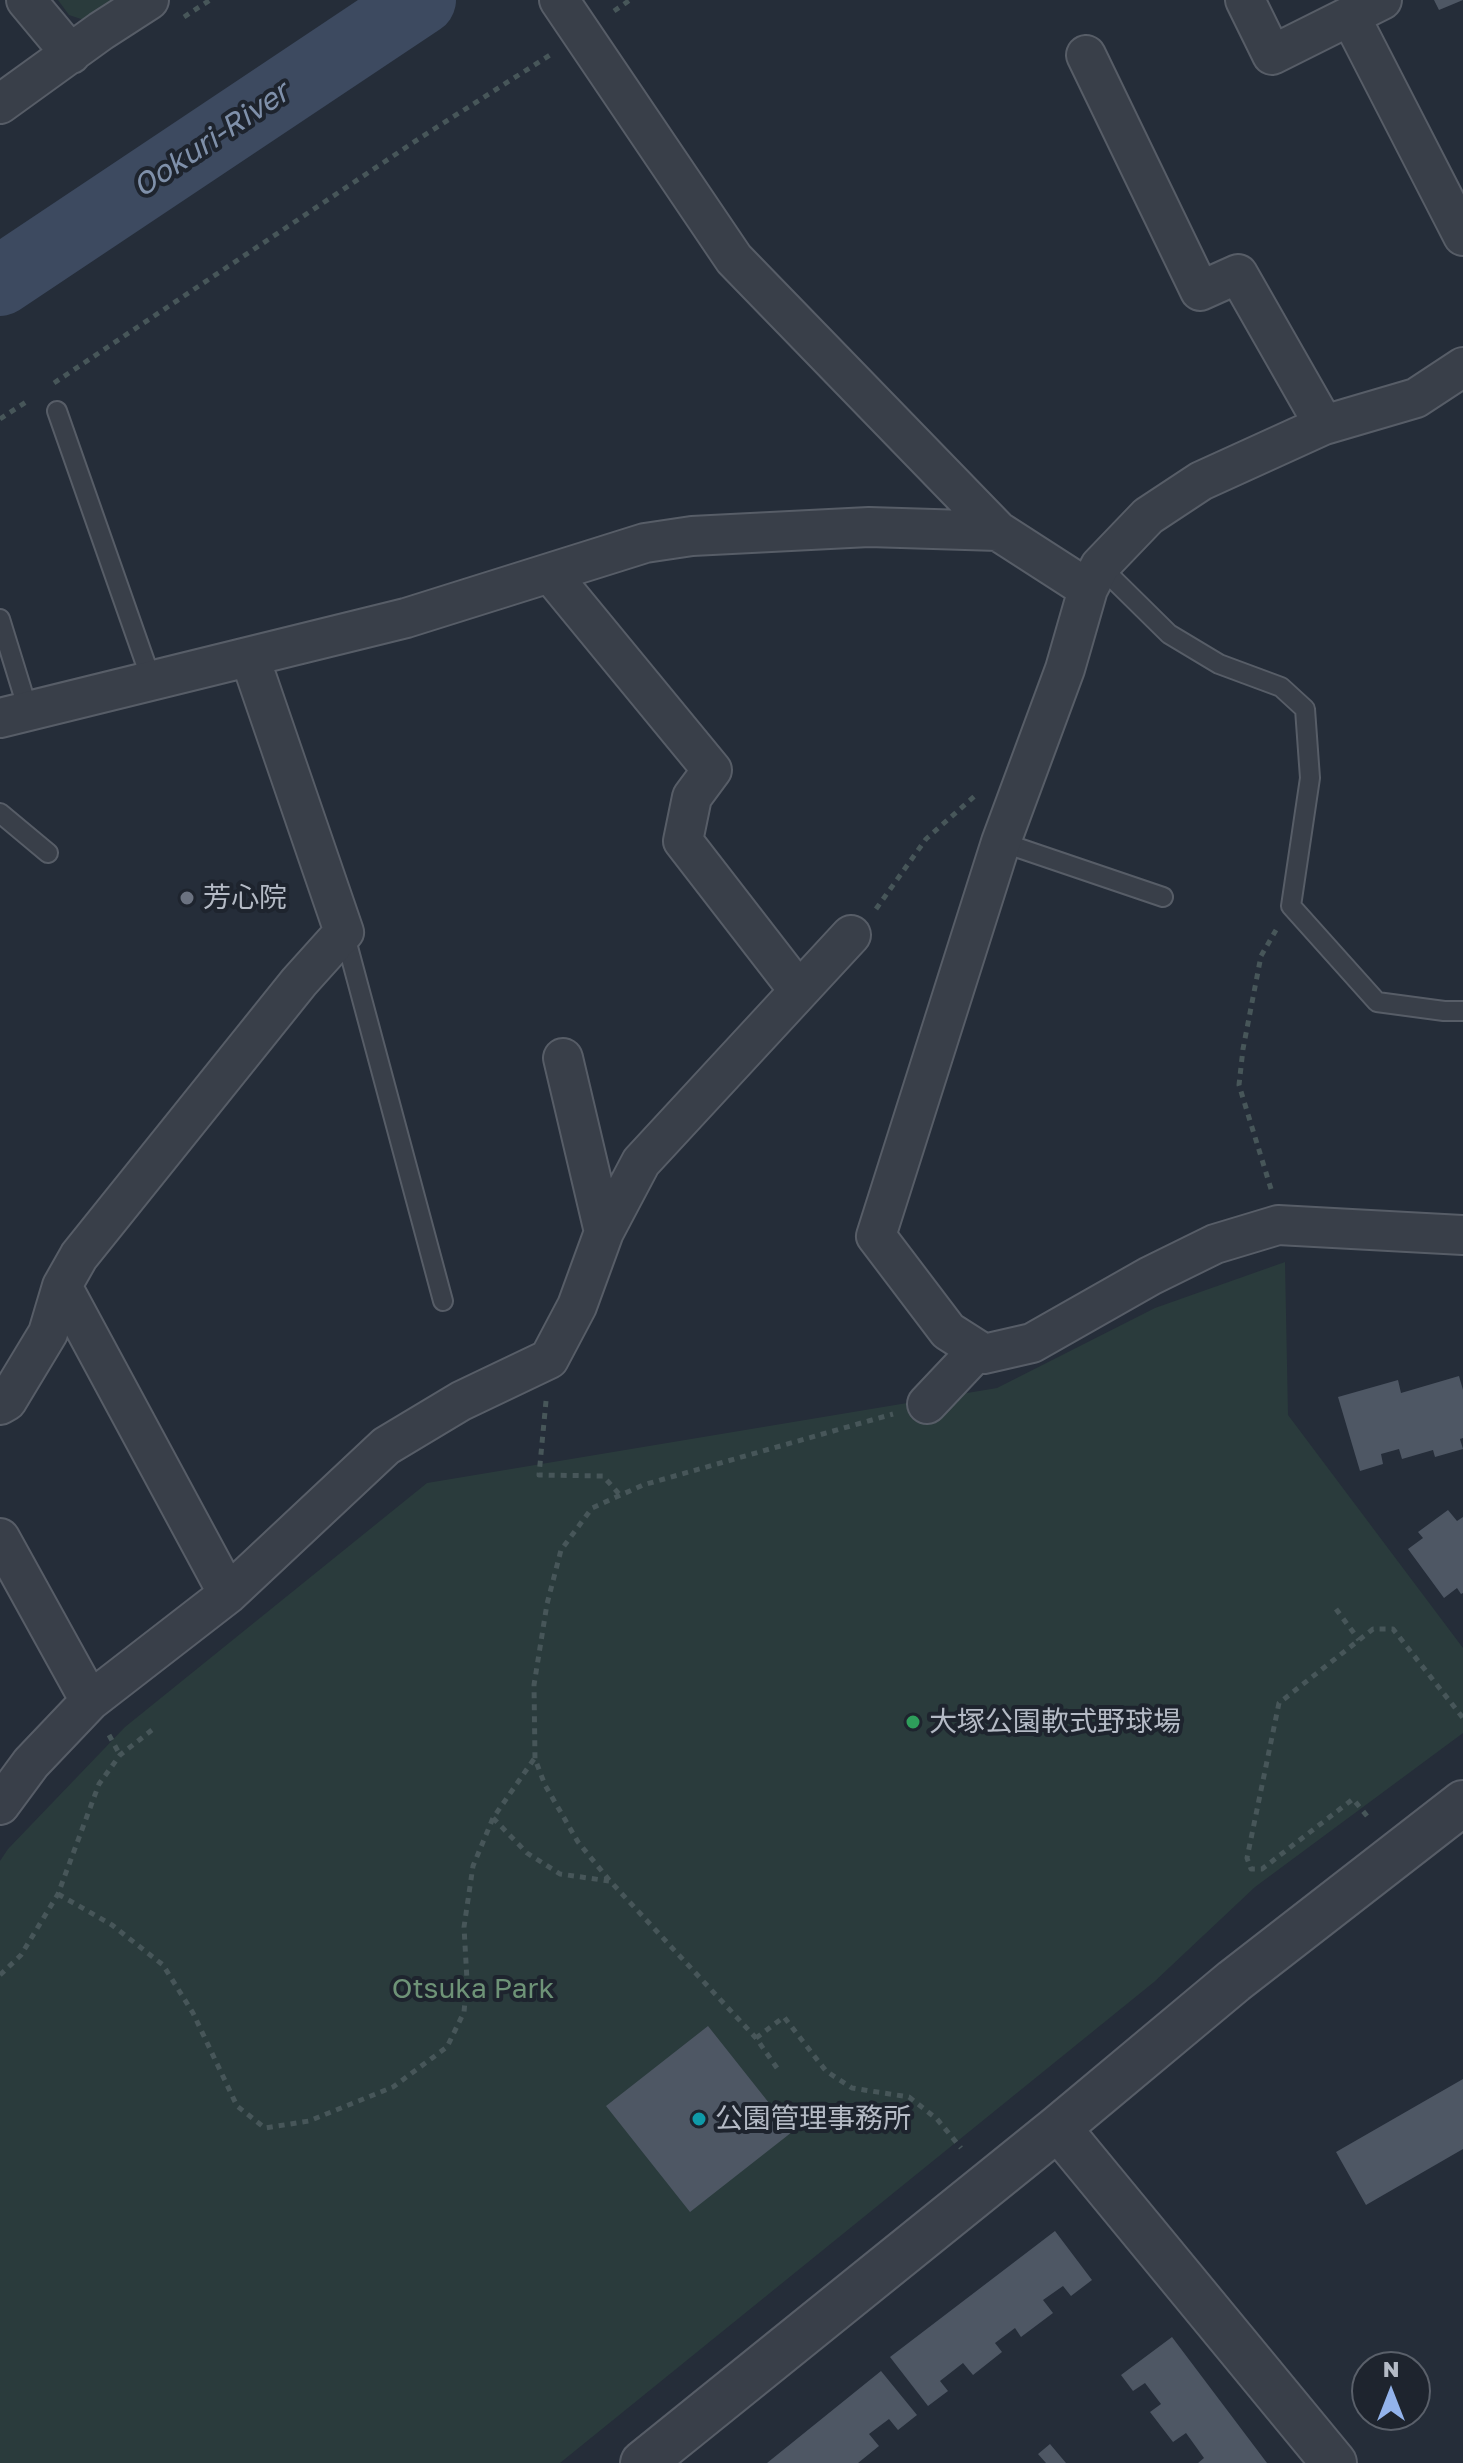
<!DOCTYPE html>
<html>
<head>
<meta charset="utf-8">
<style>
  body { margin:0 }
  #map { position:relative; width:1463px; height:2463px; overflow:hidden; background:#252d39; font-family:"Golos Text",sans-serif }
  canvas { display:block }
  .north { position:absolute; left:1351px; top:2351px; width:80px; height:80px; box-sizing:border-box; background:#1e242e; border:2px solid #5a606a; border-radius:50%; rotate:0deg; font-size:22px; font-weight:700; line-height:32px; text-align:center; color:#b4bac5 }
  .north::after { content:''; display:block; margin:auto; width:28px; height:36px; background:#93b3eb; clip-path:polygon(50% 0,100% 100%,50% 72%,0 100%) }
</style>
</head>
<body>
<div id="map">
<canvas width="1463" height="2463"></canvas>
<div class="north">N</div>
</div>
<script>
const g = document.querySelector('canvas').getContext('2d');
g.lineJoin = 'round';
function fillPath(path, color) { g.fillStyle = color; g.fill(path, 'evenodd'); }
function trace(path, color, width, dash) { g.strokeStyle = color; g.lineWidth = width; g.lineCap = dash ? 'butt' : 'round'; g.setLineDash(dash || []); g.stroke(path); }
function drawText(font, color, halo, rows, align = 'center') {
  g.font = font + ' "Golos Text","Noto Sans JP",sans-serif'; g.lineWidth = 8; g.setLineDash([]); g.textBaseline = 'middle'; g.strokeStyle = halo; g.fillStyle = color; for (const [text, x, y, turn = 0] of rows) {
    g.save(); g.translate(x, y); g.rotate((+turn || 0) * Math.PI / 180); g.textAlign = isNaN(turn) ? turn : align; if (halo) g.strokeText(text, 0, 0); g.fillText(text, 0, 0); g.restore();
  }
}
fillPath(new Path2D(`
  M58 0H118L87 21 69 15Z
  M1285 1262 1288 1415 1463 1648V1733L1255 1887 1154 1982 560 2463H0V1861L8 1849 125 1727 427 1483 997 1388 1155 1308Z`), '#2a3b3c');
trace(new Path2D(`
  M0 281 421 0`), '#3d4a60', 70);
fillPath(new Path2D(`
  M1434 0H1463L1439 10Z
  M1459 1376 1463 1390V1438L1460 1439 1463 1449 1435 1457 1433 1450 1402 1459 1399 1449 1381 1454 1383 1464 1360 1471 1338 1397 1398 1380 1401 1393Z
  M1448 1510 1457 1521 1463 1517V1593L1461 1594 1457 1588 1444 1598 1408 1549 1423 1538 1418 1532Z
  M708 2026 792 2132 690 2212 606 2106Z
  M1463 2079V2149L1366 2205 1336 2152Z
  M1055 2231 1092 2280 1071 2296 1063 2286 1043 2300 1053 2313 1021 2337 1015 2328 995 2343 1002 2352 973 2375 963 2363 940 2381 948 2391 928 2406 890 2357Z
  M1172 2337 1267 2463H1198L1204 2458 1186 2433 1173 2442 1150 2412 1161 2404 1145 2383 1133 2391 1121 2375Z
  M881 2371 917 2415 898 2430 889 2419 869 2434 879 2446 858 2463H767Z
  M1050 2444 1066 2463H1046L1038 2454Z`), '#4e5764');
const service = new Path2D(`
  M57 411 151 679
  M1100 566 1169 634 1219 664 1281 687 1305 709 1310 778 1291 906 1377 1002 1444 1011H1463
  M0 619 28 710
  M0 813 48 853
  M1001 842 1163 897
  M344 932 443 1301`);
const minor = new Path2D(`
  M26 0 71 54
  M559 0 734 259 998 531 1088 589
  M1245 0 1272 55 1382 0
  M1350 16 1463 236
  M1086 55 1200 291 1238 274 1324 425
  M0 104 101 31 149 0
  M1463 367 1416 398 1324 425 1201 481 1148 516 1100 566 1088 589 1065 669 1001 842 876 1236 948 1331 984 1354 1032 1343 1150 1276 1215 1244 1278 1225 1463 1235
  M550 573 712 770 692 797 683 841 799 991
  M0 718 406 618 645 543 692 536 869 527 998 531
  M563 1058 604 1232
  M62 1286 228 1594
  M927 1404 977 1351
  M0 1405 7 1401 48 1333 62 1286 79 1256 299 982 344 932 250 658
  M0 1538 90 1701
  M0 1805 31 1763 90 1701 228 1594 386 1446 461 1401 549 1359 577 1306 604 1232 641 1162 851 935`);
const tertiary = new Path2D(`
  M1058 2128 1334 2463
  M643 2463 1058 2128 1234 1981 1463 1803`);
trace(service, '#575d67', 22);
trace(minor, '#575d67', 42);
trace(tertiary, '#575d67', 48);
trace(new Path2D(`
  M614 11 630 0
  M184 17 210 0
  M54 383 420 138 550 55
  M0 419 29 400
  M876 909 926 839 977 794
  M1271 1189 1239 1085 1243 1049 1261 956 1276 930
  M546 1401 539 1475 603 1476 620 1495
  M1336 1609 1359 1640
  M109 1735 120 1755
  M1367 1816 1353 1799 1262 1869H1251L1247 1858 1279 1703 1373 1629H1393L1463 1718
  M493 1818 527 1853 560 1874 609 1881
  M58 1894 112 1925 163 1965 193 2013 237 2106 265 2128 309 2121 393 2087 447 2047 464 2012 467 1980 464 1927 473 1866 493 1818 534 1759
  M0 1975 21 1955 58 1894 99 1784 120 1755 152 1730
  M756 2038 784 2017 826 2071 852 2088 909 2097 937 2119 961 2148
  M777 2068 756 2038 610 1881 578 1842 545 1785 535 1759 534 1685 547 1604 561 1550 592 1508 643 1485 893 1414`), '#475659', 5, [6, 6]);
trace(service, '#393f49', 18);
trace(minor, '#393f49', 38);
trace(tertiary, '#393f49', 44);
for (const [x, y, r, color] of [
  [187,898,8,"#6b7280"],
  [913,1722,8,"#2e9e5b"],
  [699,2119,8,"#0f9aa8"]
]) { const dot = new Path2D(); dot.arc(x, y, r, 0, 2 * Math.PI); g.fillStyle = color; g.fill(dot); trace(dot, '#1e242e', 3); }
drawText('28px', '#b4bac5', '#1e242e', [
  ["芳心院",203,898],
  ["大塚公園軟式野球場",929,1722],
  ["公園管理事務所",715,2119]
], 'left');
drawText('28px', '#6e9377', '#1e242e', [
  ["Otsuka Park",473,1989]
]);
drawText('italic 30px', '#7f90aa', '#1e242e', [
  ["Ookuri-River",211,140,-34]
]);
</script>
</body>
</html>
